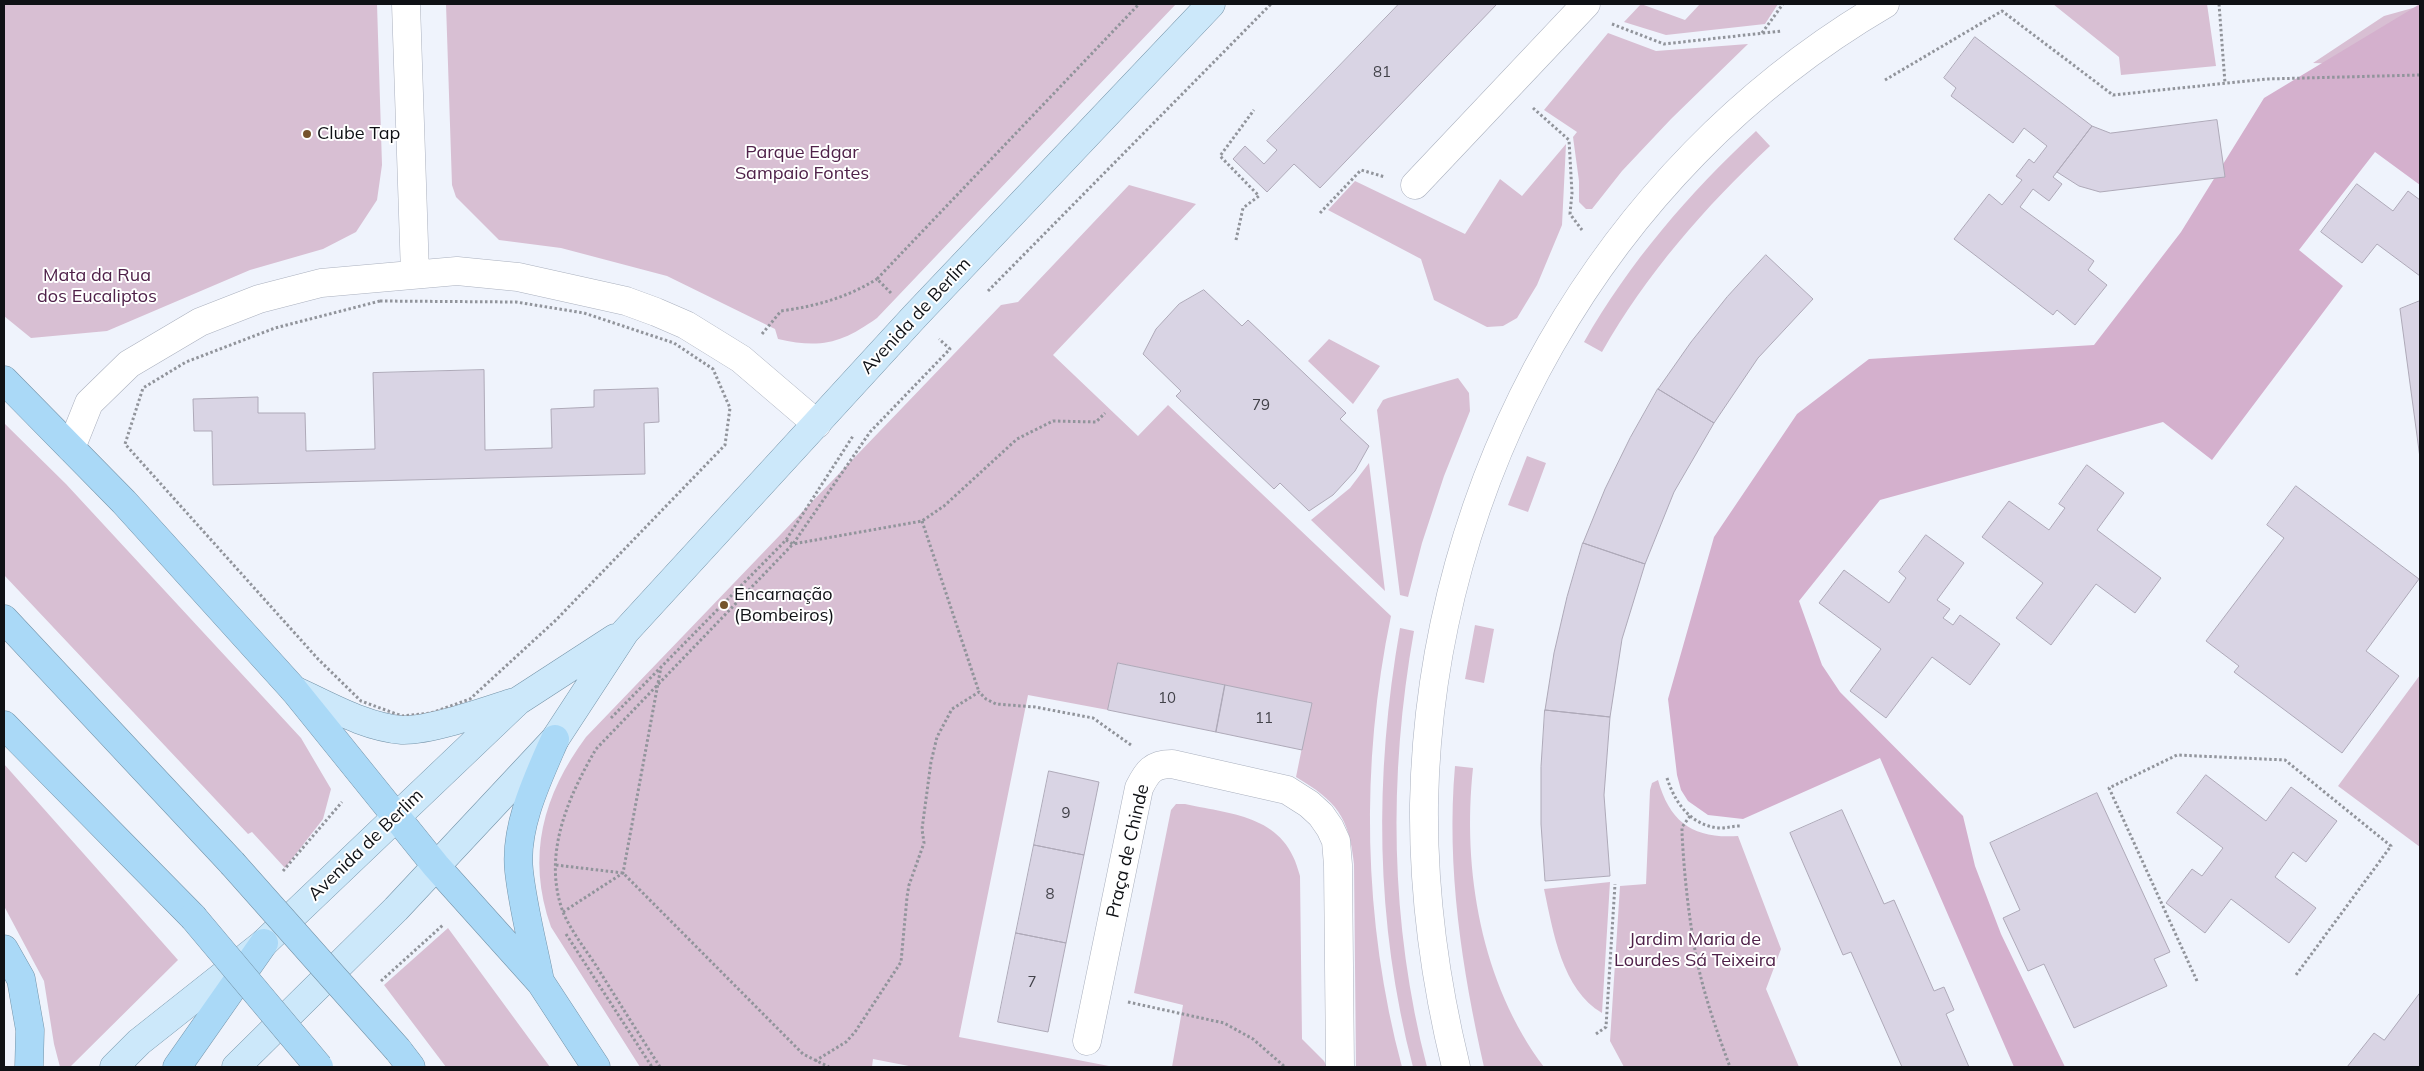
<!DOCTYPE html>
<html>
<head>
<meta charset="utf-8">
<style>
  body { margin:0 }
  #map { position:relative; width:2424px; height:1071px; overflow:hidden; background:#eff3fc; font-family:Mulish,sans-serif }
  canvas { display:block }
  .frame { position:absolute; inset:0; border:5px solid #0f1115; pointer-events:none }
</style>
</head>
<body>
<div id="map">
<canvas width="2424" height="1071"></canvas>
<div class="frame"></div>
</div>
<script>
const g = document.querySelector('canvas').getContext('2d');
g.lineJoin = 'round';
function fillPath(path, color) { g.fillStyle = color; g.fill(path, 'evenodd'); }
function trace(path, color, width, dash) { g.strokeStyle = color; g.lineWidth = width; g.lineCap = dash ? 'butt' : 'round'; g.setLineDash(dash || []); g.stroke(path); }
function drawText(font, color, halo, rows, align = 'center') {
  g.font = font + ' Mulish,sans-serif'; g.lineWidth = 4; g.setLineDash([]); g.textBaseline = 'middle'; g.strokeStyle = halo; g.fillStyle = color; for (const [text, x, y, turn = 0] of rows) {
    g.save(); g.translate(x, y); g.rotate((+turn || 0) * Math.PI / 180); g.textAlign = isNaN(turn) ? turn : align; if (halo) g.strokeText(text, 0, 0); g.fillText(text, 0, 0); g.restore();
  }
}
fillPath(new Path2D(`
  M4 4H377L382 165 377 200 356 232 323 249 250 270 107 331 31 338 4 316Z
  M446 4H1176L877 318C842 343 821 349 778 339L775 329 667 276 561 248 499 240 456 197 452 185Z
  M1641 4 1685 20 1700 4H1778L1765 24 1666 35 1624 22Z
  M2053 4H2207L2216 66 2121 75 2119 57Z
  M2420 6V67L2313 63 2384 16Z
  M1608 33 1656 51 1748 44 1671 119 1622 171 1592 209H1586L1579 202V181L1573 137 1577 132 1544 110Z
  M1756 131 1770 146C1705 207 1646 274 1602 352L1584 342C1629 263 1689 193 1756 131Z
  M1566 144 1562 225 1537 285 1517 318 1503 326 1487 327 1434 300 1421 259 1328 210 1355 181 1465 234 1500 179 1522 196Z
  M1129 185 1196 204 1053 355 1138 436 1168 405 1391 616C1360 764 1363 921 1402 1067H1356L1354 864C1349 816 1336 801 1296 777L1311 703 1118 663 1108 710 1028 695 959 1037 1114 1067H914L873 1059 872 1067H640L551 927C526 856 543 795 586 737L1001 305 1018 302Z
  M1329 339 1380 366 1353 404 1308 361Z
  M1458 378 1469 393 1470 411 1444 476 1422 543 1408 597 1400 595 1377 410 1383 400 1388 398Z
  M4 423 66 484 301 738 331 789 323 819 285 868 252 832 248 834 4 575Z
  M1527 456 1546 463 1528 512 1508 505Z
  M1369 463 1385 591 1311 520 1350 488Z
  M1475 625 1494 629 1484 683 1465 679Z
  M1400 628 1414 631C1388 777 1390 923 1427 1067H1413C1375 921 1374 777 1400 628Z
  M2420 675V847L2338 786Z
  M4 764 178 960 70 1067H60L54 1044 44 981 4 906Z
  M1455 766 1473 768C1462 870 1481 983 1544 1067H1484C1462 969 1446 868 1455 766Z
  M1658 780C1670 823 1694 839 1738 836L1781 949 1766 989 1799 1067H1624L1610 1041 1620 886 1646 884 1650 790 1652 783Z
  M1176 804H1185C1236 815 1286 816 1300 876L1302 1039 1324 1061 1327 1067H1172L1183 1005 1134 993 1171 810Z
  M1610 882 1602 1013C1562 990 1553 931 1544 889Z
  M448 928 550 1067H446L384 985Z`), '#d8bfd3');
fillPath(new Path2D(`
  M2420 4V185L2375 152 2299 250 2343 286 2212 460 2163 422 1880 500 1799 601 1822 665 1840 692 1963 816 1975 866 2001 934 2065 1067H2014L1880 758 1743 819 1708 815 1688 801 1681 790 1677 775 1668 699 1714 537 1797 414 1869 359 2094 345 2181 232 2264 98Z`), '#d4b0cd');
const building = new Path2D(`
  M1399 4H1497L1320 188 1294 164 1267 192 1233 159 1245 146 1264 164 1277 150 1267 141Z
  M1975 37 2092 126 2053 177 2062 184 2049 201 2033 189 2020 207 2094 261 2088 270 2107 285 2075 325 2057 310 2053 315 1954 239 1989 194 2002 205 2022 180 2016 176 2029 159 2034 163 2047 146 2024 128 2013 143 1951 96 1956 88 1944 78Z
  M2217 120 2225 177 2100 192 2079 186 2057 172 2092 126 2110 133Z
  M2357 184 2393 211 2408 191 2420 200V276L2377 244 2362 263 2321 232Z
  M1766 255 1813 299 1758 358 1714 423 1658 389 1691 342 1727 297Z
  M1204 290 1242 326 1248 320 1346 413 1340 419 1369 446 1355 471 1333 495 1309 511 1280 483 1274 489 1176 396 1181 391 1143 354 1156 329 1179 304Z
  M2420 301V458L2400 309Z
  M484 370 485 450 552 448 551 409 594 407V390L658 388 659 422 644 423 645 474 213 485 212 431H194L193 399 258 397V413H305L306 451 375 449 373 373Z
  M1658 389 1714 423 1674 492 1645 564 1583 543 1605 489 1630 438Z
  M2087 465 2124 493 2097 530 2161 578 2135 613 2096 584 2051 645 2016 618 2043 583 1982 537 2009 501 2049 530 2065 508 2059 504Z
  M2296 486 2419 579 2366 651 2399 676 2342 753 2234 672 2239 666 2206 641 2284 538 2267 525Z
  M1926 535 1964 563 1937 600 1950 609 1943 618 1953 625 1960 615 2000 644 1970 685 1932 657 1886 718 1850 691 1881 649 1819 603 1844 570 1889 603 1906 578 1899 572Z
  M1583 543 1645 564 1622 639 1610 717 1545 710 1554 653 1567 597Z
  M1118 663 1225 685 1216 732 1108 710Z
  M1225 685 1312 703 1302 750 1216 732Z
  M1545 710 1610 717 1604 795 1610 876 1545 881 1541 824V767Z
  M1049 771 1099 782 1084 855 1034 845Z
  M2206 775 2266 821 2291 787 2337 821 2306 862 2293 852 2275 877 2316 908 2289 943 2231 899 2205 933 2166 903 2192 869 2202 876 2223 848 2177 813Z
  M2097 793 2170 952 2154 959 2167 986 2074 1028 2044 964 2028 971 2003 918 2020 910 1990 843Z
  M1842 810 1884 904 1894 900 1934 991 1944 987 1954 1010 1946 1014 1969 1067H1902L1851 952 1843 955 1790 833Z
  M1034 845 1084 855 1066 943 1016 933Z
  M1016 933 1066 943 1048 1032 998 1022Z
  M2420 993V1067H2347L2374 1033 2384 1040Z`);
fillPath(building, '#d9d4e4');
trace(building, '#aea9b8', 1);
const minor = new Path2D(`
  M406 4 415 274
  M1415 185 1586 4
  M71 448 89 403 129 364 200 322 259 299 321 283 457 271 518 277 626 301 656 312 686 325 741 359 817 424
  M1087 1041 1139 788C1147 772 1152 764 1172 764L1287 790 1309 804 1321 815 1330 828 1336 841 1338 865 1340 1067
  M1456 1067C1435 981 1423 893 1424 804 1430 478 1603 169 1885 4`);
const major = new Path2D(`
  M294 690C328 705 364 727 402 730 430 731 486 711 514 702
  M114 1067 139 1042 264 943 518 701 615 638
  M236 1067 396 909 555 739 625 632 915 316 1211 4`);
const highway = new Path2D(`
  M4 380 124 502 294 690 436 866 541 983 596 1067
  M4 619 232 863
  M4 725 193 917
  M4 949 21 979 30 1030 29 1067
  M540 981C533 945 523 908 519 871 514 827 538 778 555 739
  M398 1050 411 1067
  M177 1067 264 943`);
trace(minor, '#aab0be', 29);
trace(major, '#7493a8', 29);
trace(highway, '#7493a8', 29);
trace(new Path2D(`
  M2219 4 2225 83
  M1612 24 1664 44 1782 31
  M1762 33 1783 4
  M1885 80 2002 11 2113 95 2266 79 2420 75
  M1533 108 1569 140 1572 193 1570 214 1582 230
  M1320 213 1361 170 1385 177
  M1236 240 1243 208 1259 196 1220 156 1254 110
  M988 291 1271 4
  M891 293 877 279 1139 4
  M380 301 516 302 584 313 674 343 713 369 730 408 725 445 556 620 470 699 431 713 402 716 361 701 318 659 125 444 143 388 186 362 275 328Z
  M762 334 781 311C816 306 846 298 877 279
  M922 521 979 692
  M786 540 793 544 922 521 944 506 1017 439 1053 421 1096 422 1105 413
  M611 718 786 540 853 436
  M1667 778C1675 803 1691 826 1720 828 1727 828 1733 826 1740 826
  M1690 816 1682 827V833C1684 872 1688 911 1695 950 1702 990 1716 1029 1730 1067
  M556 865 623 873 803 1054 829 1067
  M283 871 342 802
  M563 912 623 873 661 667
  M566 934 652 1067
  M381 981 443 925
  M2197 981 2109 788 2177 755 2285 760 2391 846 2296 975
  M1128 1002 1224 1023 1253 1039 1285 1067
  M1596 1034 1606 1027 1615 884
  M815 1061 846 1042 855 1032 901 962 907 897 909 885 924 843 922 829 931 762 937 737 952 709 979 692 986 699 996 704 1035 707 1093 718 1131 745
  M660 1067C639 1034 618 1001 597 967 586 950 571 931 563 912 542 855 568 797 596 749L793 544 870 432 950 349 939 339`), '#91949b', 3, [2.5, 2.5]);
trace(minor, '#fff', 28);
trace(major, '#cce8fa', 28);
trace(highway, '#aad9f7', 28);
const highwayBridge = new Path2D(`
  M232 863 398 1050
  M193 917 319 1067`);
trace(highwayBridge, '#7493a8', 29, []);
trace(highwayBridge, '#aad9f7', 28);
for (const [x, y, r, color] of [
  [307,134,5,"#75532b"],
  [724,605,5,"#75532b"]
]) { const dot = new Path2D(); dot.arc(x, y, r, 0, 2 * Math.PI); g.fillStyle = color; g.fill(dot); trace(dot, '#fff', 2); }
drawText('15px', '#424249', null, [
  ["81",1382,72],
  ["79",1261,405],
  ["10",1167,698],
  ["11",1264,718],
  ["9",1066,813],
  ["8",1050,894],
  ["7",1032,982]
]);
drawText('18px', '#0f1115', '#fff', [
  ["Clube Tap",317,134],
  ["Encarnação",734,595],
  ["(Bombeiros)",734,616]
], 'left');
drawText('18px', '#4f2149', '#fff', [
  ["Parque Edgar",802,153],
  ["Sampaio Fontes",802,174],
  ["Mata da Rua",97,276],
  ["dos Eucaliptos",97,297],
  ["Jardim Maria de",1695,940],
  ["Lourdes Sá Teixeira",1695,961]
]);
drawText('18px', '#0f1115', '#fff', [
  ["Avenida de Berlim",916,316,-47],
  ["Avenida de Berlim",366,845,-44],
  ["Praça de Chinde",1128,851,-77]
]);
</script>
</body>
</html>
